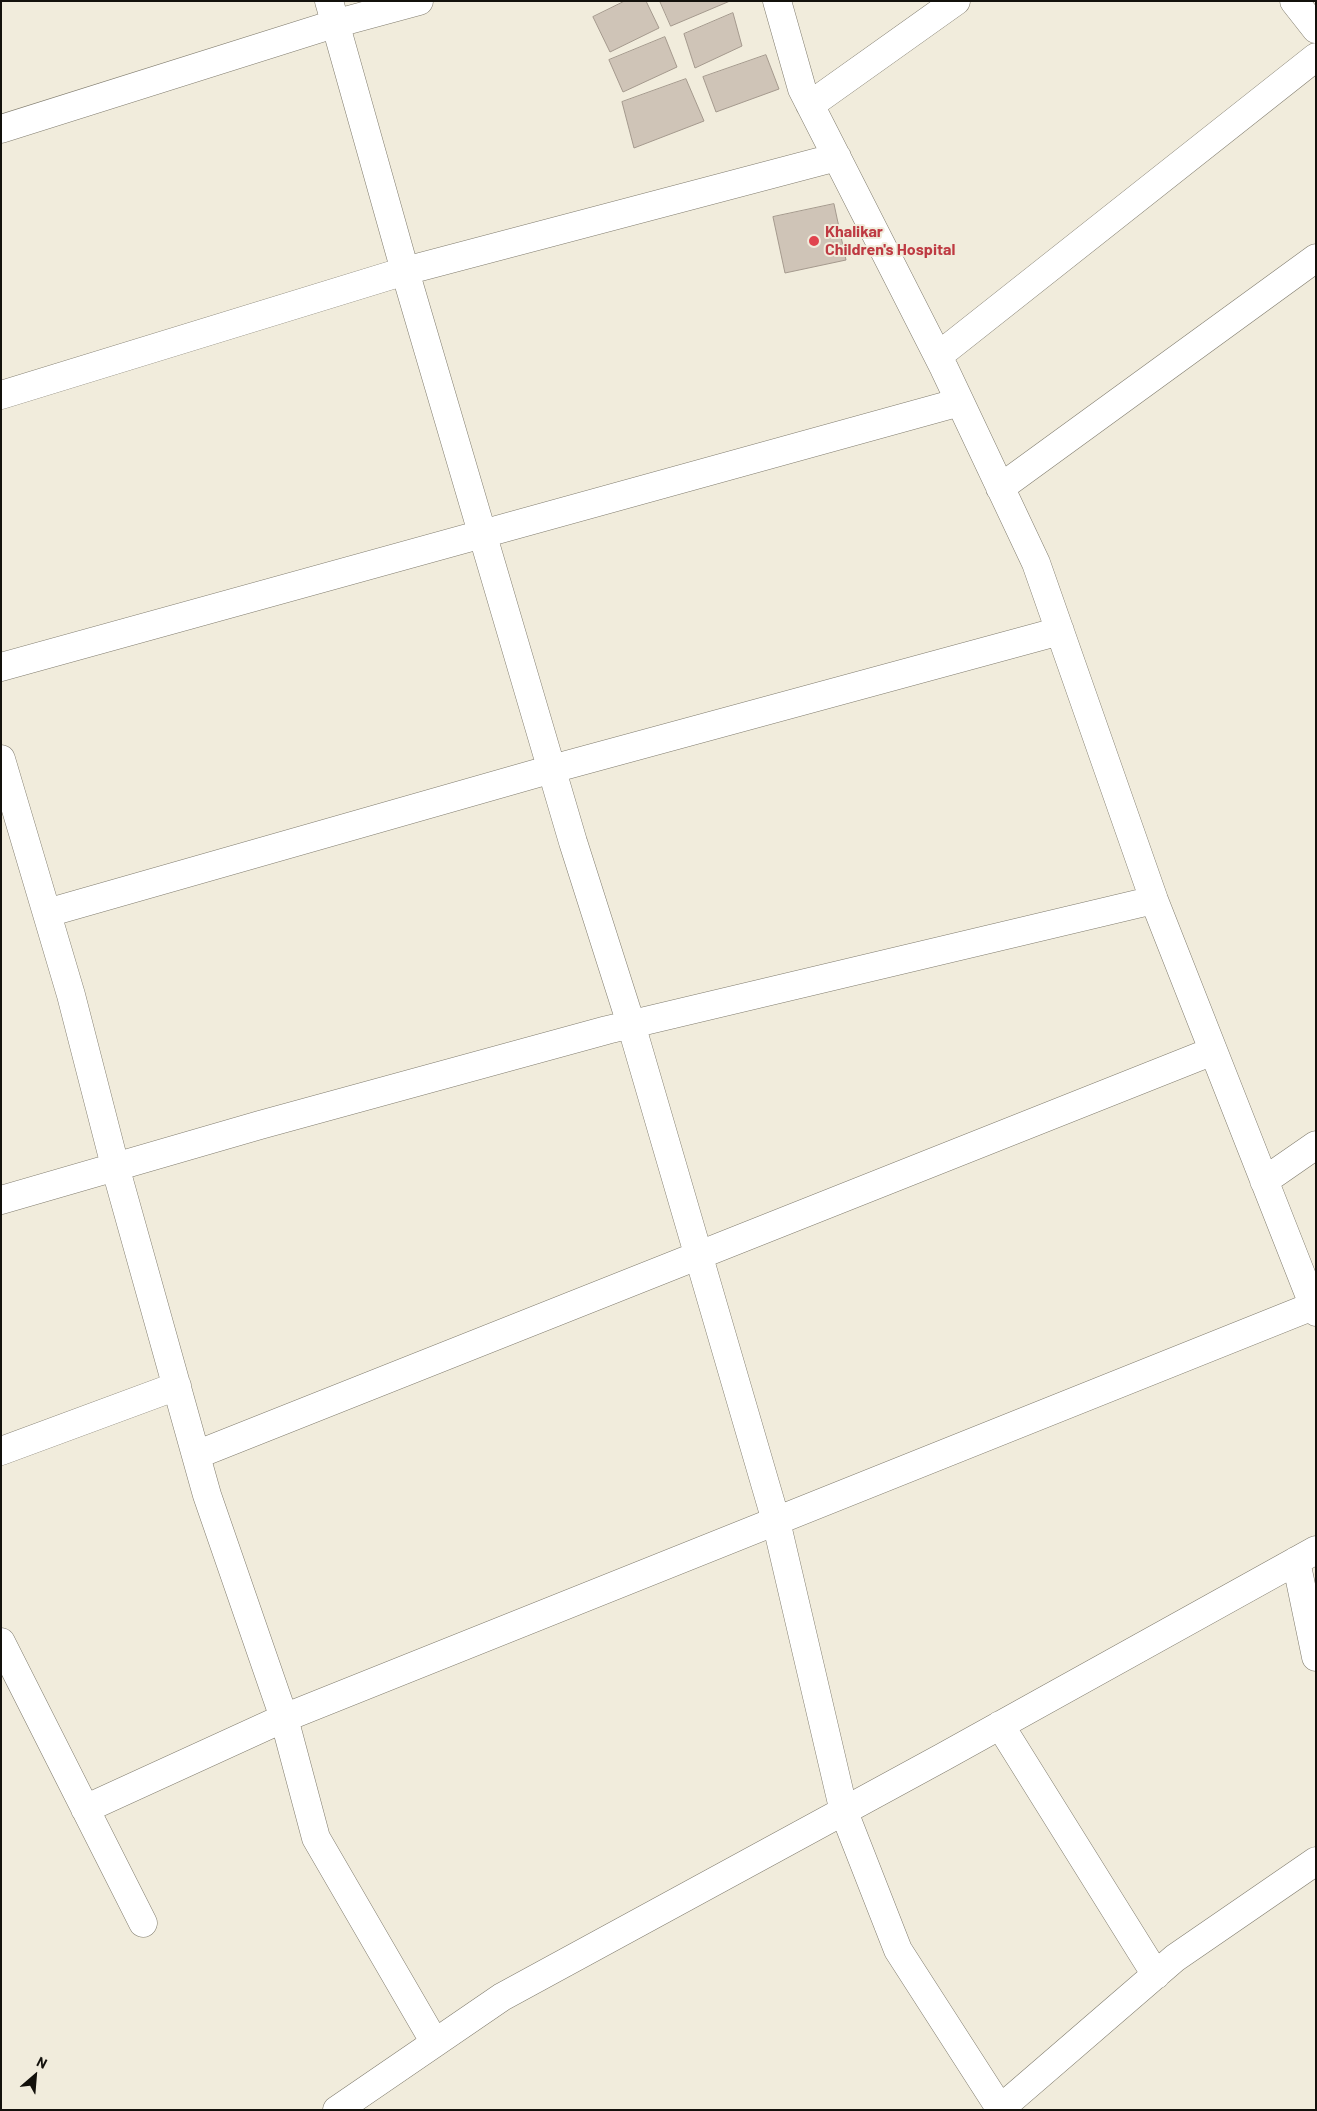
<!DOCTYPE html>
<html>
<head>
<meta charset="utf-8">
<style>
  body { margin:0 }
  #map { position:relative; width:1317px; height:2111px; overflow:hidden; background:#f1ecdc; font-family:Barlow,sans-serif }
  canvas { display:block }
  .frame { position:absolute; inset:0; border:2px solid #13110c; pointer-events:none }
  .north { position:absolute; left:10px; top:2051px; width:50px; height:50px; -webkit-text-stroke:4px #f1ecdc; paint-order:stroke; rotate:27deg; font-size:14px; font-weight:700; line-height:20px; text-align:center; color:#13110c }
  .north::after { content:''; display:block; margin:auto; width:18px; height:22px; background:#13110c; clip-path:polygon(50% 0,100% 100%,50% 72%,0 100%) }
</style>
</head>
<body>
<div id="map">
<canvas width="1317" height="2111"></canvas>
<div class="frame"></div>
<div class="north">N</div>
</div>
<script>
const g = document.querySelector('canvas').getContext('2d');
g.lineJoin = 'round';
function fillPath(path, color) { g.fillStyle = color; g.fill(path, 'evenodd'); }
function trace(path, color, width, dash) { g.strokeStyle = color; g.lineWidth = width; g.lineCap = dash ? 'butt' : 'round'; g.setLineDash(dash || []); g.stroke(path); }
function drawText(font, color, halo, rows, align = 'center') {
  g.font = font + ' Barlow,sans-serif'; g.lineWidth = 4; g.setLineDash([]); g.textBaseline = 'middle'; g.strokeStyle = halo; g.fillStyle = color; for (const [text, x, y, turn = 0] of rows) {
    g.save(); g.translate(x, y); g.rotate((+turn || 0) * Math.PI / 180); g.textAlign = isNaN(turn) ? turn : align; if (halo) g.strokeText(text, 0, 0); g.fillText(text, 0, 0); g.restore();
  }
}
const building = new Path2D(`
  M625 1H646L659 28 610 52 593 17Z
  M660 1H730L671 26Z
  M733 13 742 46 695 68 684 34Z
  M665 37 677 67 623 92 609 60Z
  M766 55 779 89 716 112 703 77Z
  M686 79 704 121 634 148 622 102Z
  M834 204 846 260 785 273 773 217Z`);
fillPath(building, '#cfc4b7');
trace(building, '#a4998d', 1);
const street = new Path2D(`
  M329 1 405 271 573 842 631 1024 776 1521 844 1812 898 1950 1001 2110
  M777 1 802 89 944 368 1036 563 1154 900 1316 1312
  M810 105 956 1
  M1 129 334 24 419 1
  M938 356 1316 57
  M1 395 405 271 837 157
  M1000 488 1316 258
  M1 667 960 402
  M1 759 71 995 115 1166 207 1495 284 1718 316 1838 435 2043
  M47 913 552 769 1060 631
  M1264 1181 1316 1145
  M1 1200 260 1125 607 1030 1154 900
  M1 1451 177 1386
  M196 1455 1213 1051
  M1296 1561 1316 1657
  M1 1642 143 1923
  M1000 1725 1156 1975
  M85 1809 284 1718 1313 1306
  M1000 2109 1175 1958 1316 1861
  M337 2110 502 1997 943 1757 1316 1550`);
const highway = new Path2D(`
  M1294 1 1316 29`);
trace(street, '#807c6e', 29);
trace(highway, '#807c6e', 29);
trace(street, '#fff', 28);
trace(highway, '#fff', 28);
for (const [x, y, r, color] of [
  [814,241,6,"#e0444e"]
]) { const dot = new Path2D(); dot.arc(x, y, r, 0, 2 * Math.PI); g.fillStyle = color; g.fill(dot); trace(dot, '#f1ecdc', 2); }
drawText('bold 16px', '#be3a42', '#f1ecdc', [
  ["Khalikar",825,232],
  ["Children's Hospital",825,250]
], 'left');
</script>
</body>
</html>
